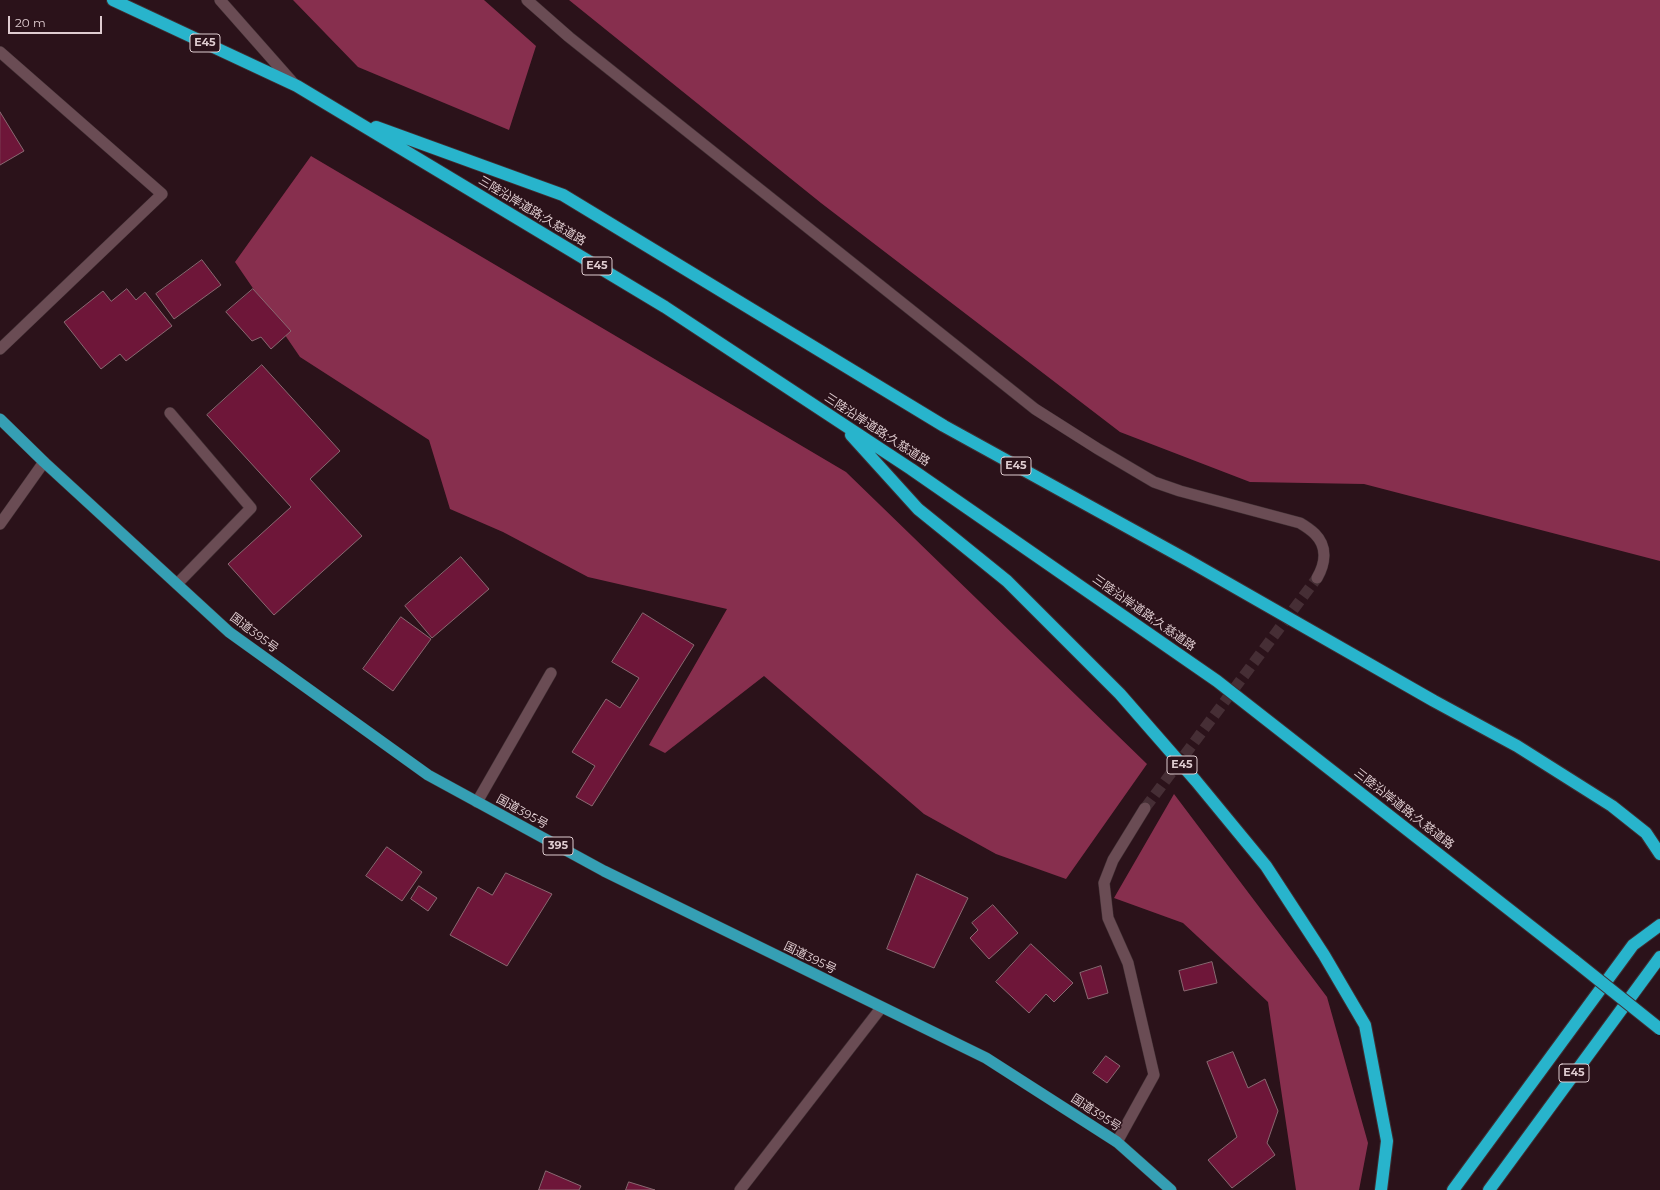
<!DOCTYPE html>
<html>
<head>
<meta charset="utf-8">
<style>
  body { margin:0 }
  #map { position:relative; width:1660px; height:1190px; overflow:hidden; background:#2b121a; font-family:Montserrat,sans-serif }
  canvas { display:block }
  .scale { position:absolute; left:8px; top:16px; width:94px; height:18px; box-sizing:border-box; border:2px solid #dfccd0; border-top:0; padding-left:5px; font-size:12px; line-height:14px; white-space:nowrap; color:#dfccd0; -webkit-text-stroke:3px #2b121a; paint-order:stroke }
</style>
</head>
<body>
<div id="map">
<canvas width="1660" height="1190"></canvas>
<div class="scale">20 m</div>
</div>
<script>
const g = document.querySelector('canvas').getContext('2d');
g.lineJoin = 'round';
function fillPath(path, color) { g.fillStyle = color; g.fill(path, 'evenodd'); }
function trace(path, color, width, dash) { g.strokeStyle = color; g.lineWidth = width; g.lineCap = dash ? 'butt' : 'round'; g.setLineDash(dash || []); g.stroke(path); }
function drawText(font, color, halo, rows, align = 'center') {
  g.font = font + ' Montserrat,"Noto Sans JP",sans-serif'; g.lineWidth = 3; g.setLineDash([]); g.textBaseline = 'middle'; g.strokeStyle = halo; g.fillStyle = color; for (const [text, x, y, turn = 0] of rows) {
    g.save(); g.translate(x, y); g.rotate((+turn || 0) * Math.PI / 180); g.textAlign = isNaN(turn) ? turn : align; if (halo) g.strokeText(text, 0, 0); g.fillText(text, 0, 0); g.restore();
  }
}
fillPath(new Path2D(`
  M293 0H484L536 46 509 130 358 67Z
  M569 0H1660V561L1364 484 1250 482 1120 432 821 203Z
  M311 156 846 472 1147 764 1066 879 996 854 924 814 764 676 665 753 649 745 727 609 588 577 503 532 450 509 429 440 300 357 235 262Z
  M1174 794 1327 997 1368 1143 1359 1190H1296L1268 1002 1183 923 1114 898Z`), '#872f4e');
const building = new Path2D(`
  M0 112 24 151 0 165Z
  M202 260 221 285 174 319 156 294Z
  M127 289 136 300 145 292 172 326 126 361 120 354 101 369 64 322 103 291 111 301Z
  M253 289 291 331 271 349 261 337 252 341 226 312Z
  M262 365 340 451 310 479 362 536 274 615 228 564 291 507 207 415Z
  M461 557 489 589 432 638 405 606Z
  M643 613 694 645 592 806 576 797 595 766 572 752 606 699 620 708 639 678 612 662Z
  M401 617 431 639 393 691 363 669Z
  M387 847 422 872 402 901 366 876Z
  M506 873 552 894 507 966 450 935 478 887 492 895Z
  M917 874 968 898 934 968 887 949Z
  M419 886 437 898 428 911 411 899Z
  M993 905 1018 933 989 959 970 938 978 930 972 923Z
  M1031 944 1073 983 1054 1002 1046 994 1029 1013 996 982Z
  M1212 962 1217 983 1184 991 1179 971Z
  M1101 966 1108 993 1088 999 1080 973Z
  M1233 1052 1248 1088 1265 1079 1278 1111 1267 1143 1275 1155 1232 1188 1208 1160 1237 1137 1207 1062Z
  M1106 1056 1120 1066 1107 1083 1093 1073Z
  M546 1171 581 1186 579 1190H539Z
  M629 1182 655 1190H626Z`);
fillPath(building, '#6e1639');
trace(building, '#8a6972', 1);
trace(new Path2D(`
  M1145 808 1317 578`), '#462e35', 11, [11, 5.5]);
const service = new Path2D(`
  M220 0 295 85
  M0 52 162 194 0 349
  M170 413 251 508 177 584
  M477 802 551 673`);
const minor = new Path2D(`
  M527 0 569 37 1035 409 1098 449 1154 482 1180 491 1300 523C1305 526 1311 530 1315 534 1328 547 1325 564 1317 578
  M0 524 44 462
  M1117 1142 1154 1075 1128 963 1108 918 1104 883 1113 860 1145 808
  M740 1190 881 1008`);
const trunk = new Path2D(`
  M0 419 44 462 229 632 428 775 604 871 986 1058 1117 1142 1171 1190`);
const motorway = new Path2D(`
  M113 0 297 86 665 307 911 469 1217 681 1575 961
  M376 127 563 195 944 426 1189 561 1434 701 1517 746 1612 806 1646 833 1660 854
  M851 435 918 509 1007 581 1120 694 1196 781 1266 866 1324 955 1365 1025 1387 1141 1381 1190
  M1453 1190 1633 945 1660 925
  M1489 1190 1660 957`);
trace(service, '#3f2e32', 12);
trace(minor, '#3f2e32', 12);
trace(trunk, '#3f2e32', 12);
trace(motorway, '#3f2e32', 14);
trace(service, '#6a4c54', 11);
trace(minor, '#6a4c54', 11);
trace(trunk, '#359fb4', 11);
trace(motorway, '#28b4cc', 12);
const motorwayBridge = new Path2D(`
  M1575 961 1660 1029`);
trace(motorwayBridge, '#3f2e32', 14, []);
trace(motorwayBridge, '#28b4cc', 12);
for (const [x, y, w] of [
  [205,43,30],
  [597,266,30],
  [1016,466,30],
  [1182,765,30],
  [558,846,30],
  [1574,1073,30]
]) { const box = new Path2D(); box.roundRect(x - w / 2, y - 9, w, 18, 3); g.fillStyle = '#2b121a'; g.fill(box); trace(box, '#dfccd0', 1); }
drawText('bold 11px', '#dfccd0', null, [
  ["E45",205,43],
  ["E45",597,266],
  ["E45",1016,466],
  ["E45",1182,765],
  ["395",558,846],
  ["E45",1574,1073]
]);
drawText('12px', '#dfccd0', '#2b121a', [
  ["三陸沿岸道路;久慈道路",532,211,31],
  ["三陸沿岸道路;久慈道路",877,430,33],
  ["三陸沿岸道路;久慈道路",1144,613,35],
  ["国道395号",254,633,37],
  ["三陸沿岸道路;久慈道路",1404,809,38],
  ["国道395号",522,812,29],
  ["国道395号",810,958,26],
  ["国道395号",1096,1113,33]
]);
</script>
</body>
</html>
